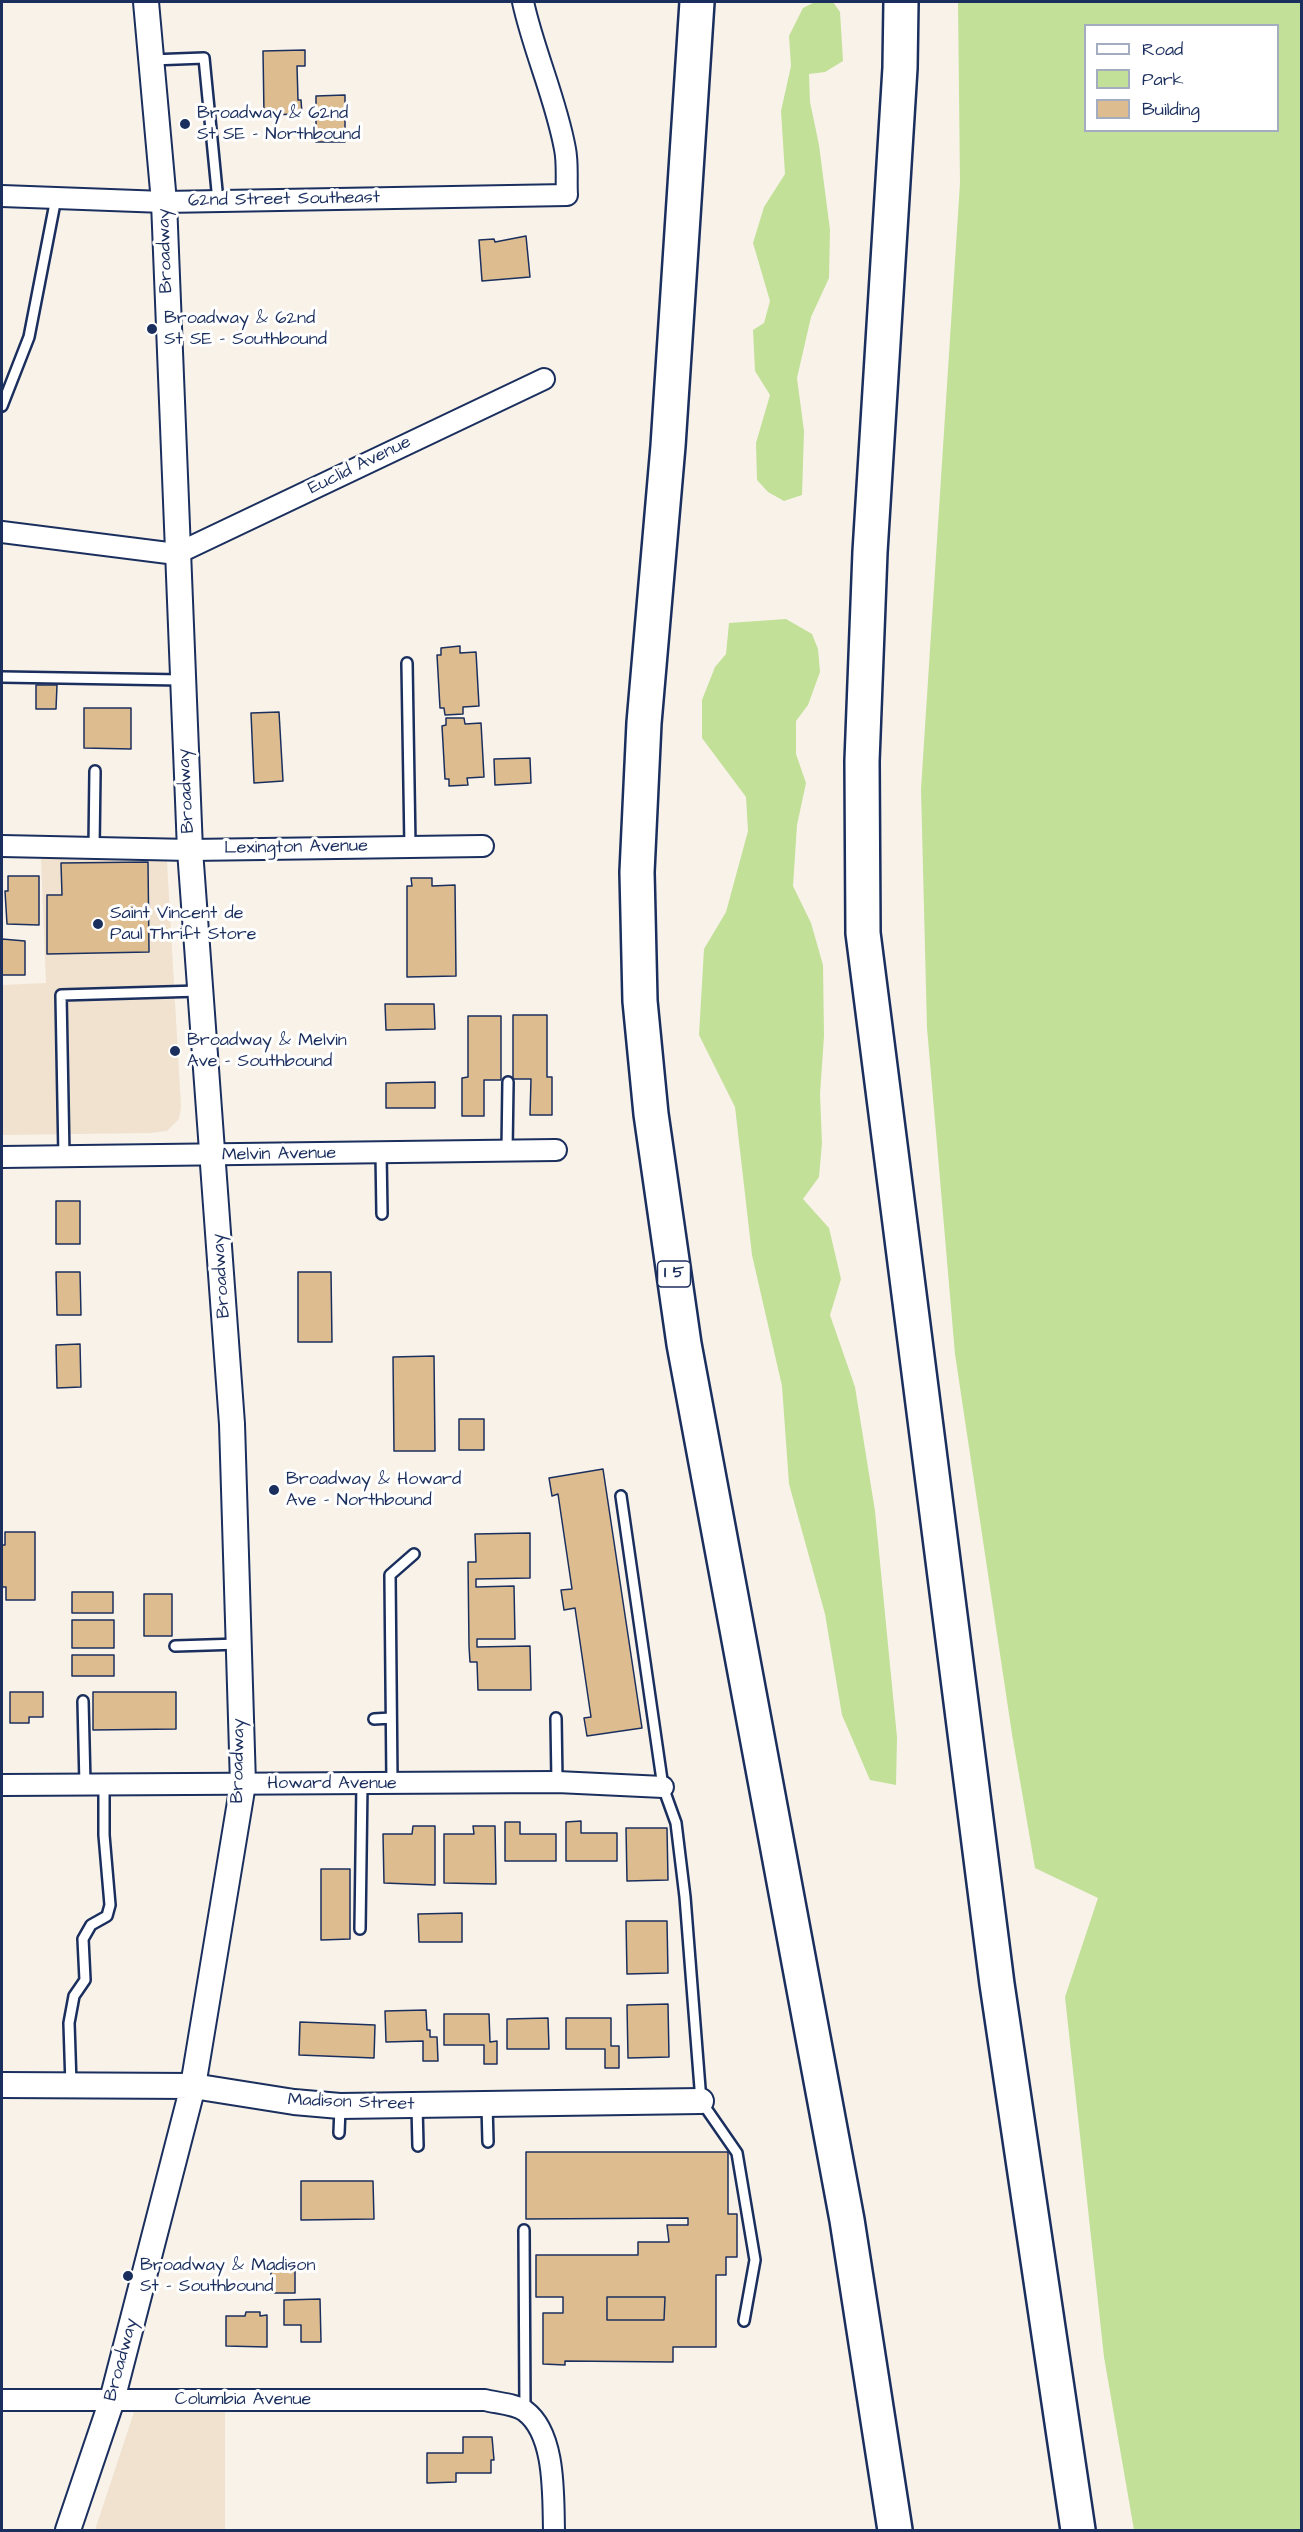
<!DOCTYPE html>
<html>
<head>
<meta charset="utf-8">
<style>
  body { margin:0 }
  #map { position:relative; width:1303px; height:2532px; overflow:hidden; background:#f8f2e9; font-family:"Architects Daughter",sans-serif }
  canvas { display:block }
  .frame { position:absolute; inset:0; border:3px solid #1b2f5e; pointer-events:none }
  .legend { position:absolute; left:1084px; top:24px; width:195px; height:108px; box-sizing:border-box; background:#fff; border:2px solid #a4acbf; margin:0; padding:8px 10px; list-style:none; font-size:18px; color:#1b2f5e }
  .legend li { display:flex; align-items:center; gap:12px; height:30px }
  .legend b { width:30px; border:2px solid #a4acbf }
</style>
</head>
<body>
<div id="map">
<canvas width="1303" height="2532"></canvas>
<div class="frame"></div>
<ul class="legend">
<li><b style="height:8px;background:#fff"></b>Road</li>
<li><b style="height:16px;background:#c2e098"></b>Park</li>
<li><b style="height:16px;background:#ddbd90"></b>Building</li>
</ul>
</div>
<script>
const g = document.querySelector('canvas').getContext('2d');
g.lineJoin = 'round';
function fillPath(path, color) { g.fillStyle = color; g.fill(path, 'evenodd'); }
function trace(path, color, width, dash) { g.strokeStyle = color; g.lineWidth = width; g.lineCap = dash ? 'butt' : 'round'; g.setLineDash(dash || []); g.stroke(path); }
function drawText(font, color, halo, rows, align = 'center') {
  g.font = font + ' "Architects Daughter",sans-serif'; g.lineWidth = 6; g.setLineDash([]); g.textBaseline = 'middle'; g.strokeStyle = halo; g.fillStyle = color; for (const [text, x, y, turn = 0] of rows) {
    g.save(); g.translate(x, y); g.rotate((+turn || 0) * Math.PI / 180); g.textAlign = isNaN(turn) ? turn : align; if (halo) g.strokeText(text, 0, 0); g.fillText(text, 0, 0); g.restore();
  }
}
fillPath(new Path2D(`
  M161 855 167 862 181 1107 179 1119 167 1131 150 1133 2 1135V985L46 983 41 858Z
  M135 2409H225V2530H95Z`), '#f0e2ce');
fillPath(new Path2D(`
  M815 2H833L840 12 843 61 825 72 809 74 810 102 819 145 830 230 829 278 811 317 797 378 804 431 802 495 784 501 768 492 757 480 756 443 770 395 755 371 753 330 764 323 770 301 753 243 764 207 785 174 781 111 791 66 789 36 803 8Z
  M958 2H1301V2530H1134L1104 2357 1065 1997 1098 1898 1035 1868 1012 1734 955 1354 927 1028 921 789 960 183ZM1086 26H1278V130H1086Z
  M786 619 812 634 818 649 820 672 808 705 796 721V754L806 783 797 825 793 886 811 923 823 965 824 1036 820 1094 822 1143 819 1177 803 1199 829 1228 841 1279 830 1315 855 1387 875 1511 897 1737 896 1785 870 1780 842 1715 825 1614 789 1484 782 1386 752 1255 735 1107 699 1035 704 949 726 912 748 831 746 797 702 738V700L715 667 726 654 729 623Z`), '#c2e098');
const building = new Path2D(`
  M305 50V66H297L298 100H301L302 114 264 115 263 51Z
  M345 95V142H316V96Z
  M526 236 530 277 482 281 479 240 494 239 495 242Z
  M460 646V653L476 652 479 706 463 707V714L445 715 444 708H440L437 655H441V648Z
  M36 685H57L56 709H36Z
  M84 708H131V749L84 748Z
  M279 712 283 781 254 783 251 713Z
  M446 718H464L465 724 481 723 484 777 467 778 468 785 449 786V779H445L442 726 446 725Z
  M530 758 531 783 495 785 494 759Z
  M148 862 149 952 47 954V895H62L61 863Z
  M8 876H39V925L7 924 5 891H8Z
  M411 878H432V886L455 885 456 976 407 977V886H412Z
  M2 939 25 941V975H2Z
  M385 1004H434L435 1029 386 1030Z
  M513 1015H547V1077H552V1115H530L531 1079H513Z
  M468 1016H501V1080H484V1116H462V1078L468 1077Z
  M435 1082V1108H386V1083Z
  M56 1201H80V1244H56Z
  M56 1272H80L81 1315H57Z
  M298 1272H331L332 1342H298Z
  M80 1344 81 1387 57 1388 56 1345Z
  M434 1356 435 1451H394L393 1357Z
  M459 1419H484V1450H459Z
  M603 1469 642 1728 587 1736 584 1718 591 1717 575 1608 564 1610 561 1590 572 1589 558 1494 552 1496 549 1478Z
  M5 1532H35V1600H6V1587H2V1545H5Z
  M530 1533V1578L476 1579V1587L514 1586 515 1639H477V1647L530 1646 531 1690H478L477 1662H470L469 1646 468 1562H476L475 1534Z
  M72 1592H113V1613H72Z
  M144 1594H172V1636H144Z
  M72 1620H114V1648H72Z
  M72 1655H114V1676H72Z
  M10 1692H43V1717H29V1723H10Z
  M93 1692H176V1729L93 1730Z
  M581 1821V1833H617V1861H566V1822Z
  M505 1822H520V1834H556V1861H505Z
  M413 1826H435V1885L384 1883 383 1834H412Z
  M473 1826H495L496 1884 444 1883V1834H474Z
  M626 1828H667L668 1880 627 1881Z
  M321 1869H350V1939L321 1940Z
  M462 1913V1942H419L418 1914Z
  M626 1921H667L668 1973 627 1974Z
  M668 2004 669 2057 628 2058 627 2005Z
  M426 2010 427 2030H430V2037H437L438 2061H423V2041L386 2042 385 2011Z
  M444 2014H489L490 2042 497 2041V2064H484V2045H444Z
  M548 2018 549 2049H507V2019Z
  M566 2018H611V2046H619V2068H605V2049H566Z
  M300 2022 375 2025 374 2058 299 2055Z
  M526 2152H728V2214H737V2257H726V2275H716V2347H673V2362L565 2361V2365L543 2364V2313H563V2297H536V2255H638V2242H669L667 2225H688V2218L526 2219ZM607 2297H665L664 2320H607Z
  M301 2181H373L374 2219 301 2220Z
  M271 2267H295V2293H271Z
  M607 2297H665L664 2320H607Z
  M320 2299 321 2342H301V2325H284V2300Z
  M246 2312H260V2316L267 2315V2347L226 2346V2316H245Z
  M463 2437H492L494 2460H491V2473H456V2482L427 2483V2453H463Z`);
fillPath(building, '#ddbd90');
trace(building, '#1b2f5e', 1.5);
const service = new Path2D(`
  M151 60 204 58 218 201
  M2 406 29 337 56 198
  M407 663 410 847
  M2 677 182 680
  M94 848 95 771
  M507 1151 508 1082
  M381 1153 382 1214
  M64 1157 61 995 199 991
  M621 1496 663 1787 676 1823 685 1897 701 2101 737 2153 755 2260 744 2321
  M175 1646 239 1644
  M83 1701 85 1784
  M556 1718 557 1782
  M374 1719 391 1718
  M392 1783 390 1575 414 1554
  M360 1929 362 1783
  M71 2085 69 2023 74 1996 85 1980 83 1939 91 1925 107 1916 110 1905 104 1835V1785
  M487 2105 488 2142
  M417 2106 418 2146
  M339 2133 340 2108
  M524 2230 525 2411`);
const minor = new Path2D(`
  M2 196 164 202 567 195C566 180 568 164 565 149 556 99 534 52 523 2
  M2 532 176 554 544 379
  M2 846 190 850 483 846
  M2 1157 556 1150
  M2 1785 557 1782 663 1787
  M2 2400H485C496 2403 516 2404 525 2411 556 2434 553 2496 554 2530`);
const tertiary = new Path2D(`
  M2 2085 193 2086 294 2102 340 2106 701 2101
  M68 2530 112 2400 193 2086 243 1784 232 1424 190 850 164 202 146 2`);
const motorway = new Path2D(`
  M697 2 668 446 644 723 637 872 640 1001 651 1114 684 1344 847 2220 895 2530
  M901 2 900 68 870 552 862 761 863 933 997 1984 1078 2530`);
trace(service, '#1b2f5e', 14);
trace(minor, '#1b2f5e', 24);
trace(tertiary, '#1b2f5e', 28);
trace(motorway, '#1b2f5e', 38);
trace(service, '#fff', 9);
trace(minor, '#fff', 20);
trace(tertiary, '#fff', 24);
trace(motorway, '#fff', 33);
for (const [x, y, r, color] of [
  [185,124,6,"#1b2f5e"],
  [152,329,6,"#1b2f5e"],
  [98,924,6,"#1b2f5e"],
  [175,1051,6,"#1b2f5e"],
  [274,1490,6,"#1b2f5e"],
  [128,2276,6,"#1b2f5e"]
]) { const dot = new Path2D(); dot.arc(x, y, r, 0, 2 * Math.PI); g.fillStyle = color; g.fill(dot); trace(dot, '#fff', 2); }
for (const [x, y, w] of [
  [674,1274,33]
]) { const box = new Path2D(); box.roundRect(x - w / 2, y - 13, w, 26, 4.5); g.fillStyle = '#fff'; g.fill(box); trace(box, '#1b2f5e', 1.5); }
drawText('bold 16px', '#1b2f5e', null, [
  ["I 5",674,1274]
]);
drawText('18px', '#1b2f5e', '#fff', [
  ["Broadway & 62nd",197,114],
  ["St SE - Northbound",197,135],
  ["Broadway & 62nd",164,319],
  ["St SE - Southbound",164,340],
  ["Saint Vincent de",110,914],
  ["Paul Thrift Store",110,935],
  ["Broadway & Melvin",187,1041],
  ["Ave - Southbound",187,1062],
  ["Broadway & Howard",286,1480],
  ["Ave - Northbound",286,1501],
  ["Broadway & Madison",140,2266],
  ["St - Southbound",140,2287]
], 'left');
drawText('18px', '#1b2f5e', '#fff', [
  ["62nd Street Southeast",284,200,-1],
  ["Broadway",166,251,-92],
  ["Euclid Avenue",360,466,-26],
  ["Broadway",187,791,-93],
  ["Lexington Avenue",296,848,-1],
  ["Melvin Avenue",279,1155,-1],
  ["Broadway",222,1276,-94],
  ["Broadway",239,1761,-89],
  ["Howard Avenue",332,1784],
  ["Madison Street",351,2103,2],
  ["Broadway",122,2360,-75],
  ["Columbia Avenue",243,2400]
]);
</script>
</body>
</html>
